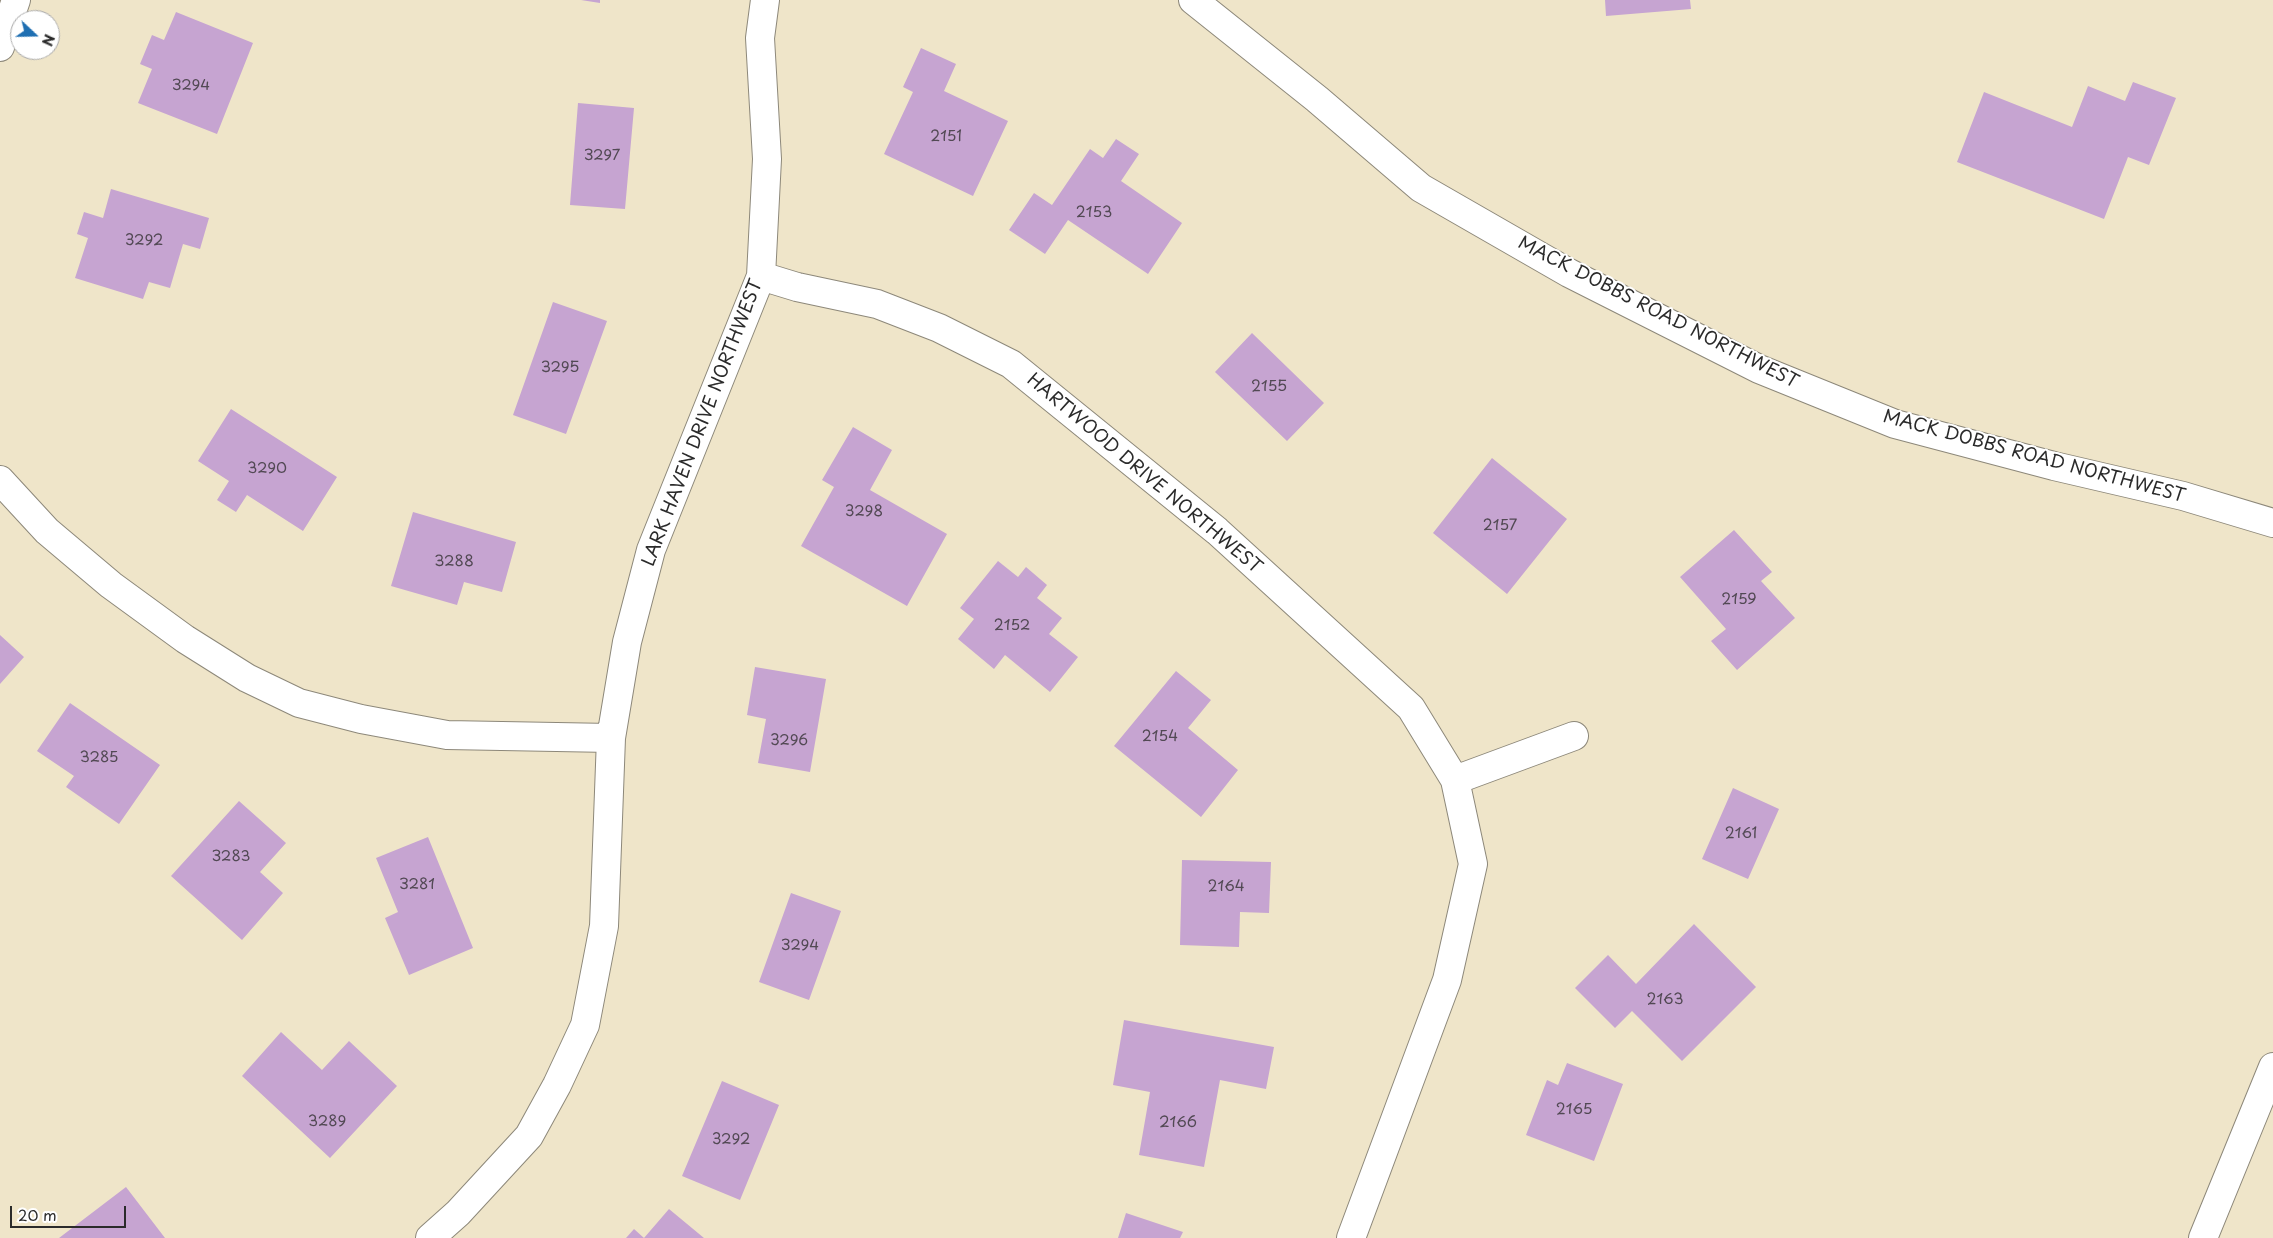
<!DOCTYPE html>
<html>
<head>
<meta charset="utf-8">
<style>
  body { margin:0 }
  #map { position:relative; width:2273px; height:1238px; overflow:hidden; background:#efe5c9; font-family:"Playpen Sans",sans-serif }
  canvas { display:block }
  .north { position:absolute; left:10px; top:10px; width:50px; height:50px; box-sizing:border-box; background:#fff; border:1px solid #aaa; border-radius:50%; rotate:111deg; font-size:14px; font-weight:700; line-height:20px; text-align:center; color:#2b2b2b }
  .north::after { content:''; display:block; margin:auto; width:18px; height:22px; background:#1f6fb2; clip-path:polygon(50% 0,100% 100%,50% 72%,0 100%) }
  .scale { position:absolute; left:10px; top:1206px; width:116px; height:22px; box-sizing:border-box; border:2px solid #2b2b2b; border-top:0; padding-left:6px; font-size:15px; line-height:18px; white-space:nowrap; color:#2b2b2b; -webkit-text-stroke:4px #fff; paint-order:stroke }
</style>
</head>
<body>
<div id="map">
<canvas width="2273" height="1238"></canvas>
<div class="north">N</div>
<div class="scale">20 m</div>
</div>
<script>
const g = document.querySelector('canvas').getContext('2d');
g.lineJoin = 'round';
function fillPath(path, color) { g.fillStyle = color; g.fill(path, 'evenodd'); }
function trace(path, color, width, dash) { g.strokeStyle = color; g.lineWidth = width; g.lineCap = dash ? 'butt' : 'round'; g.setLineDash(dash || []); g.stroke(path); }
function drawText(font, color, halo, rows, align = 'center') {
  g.font = font + ' "Playpen Sans",sans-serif'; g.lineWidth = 4; g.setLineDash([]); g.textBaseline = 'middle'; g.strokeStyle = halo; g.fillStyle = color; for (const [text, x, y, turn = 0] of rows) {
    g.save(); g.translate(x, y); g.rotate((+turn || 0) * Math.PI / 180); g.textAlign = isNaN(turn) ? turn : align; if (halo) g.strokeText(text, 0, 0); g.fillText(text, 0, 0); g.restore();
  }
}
fillPath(new Path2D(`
  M581 0H600V3Z
  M1605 0H1690L1691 9 1606 16Z
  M176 12 253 43 217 134 138 103 152 69 140 64 152 35 164 40Z
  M921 48 956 64 944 91 1008 121 973 196 884 154 913 92 903 87Z
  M2133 82 2176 98 2149 165 2128 157 2104 219 1957 162 1984 92 2072 127 2088 86 2125 101Z
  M578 103 634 108 625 209 570 205Z
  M1116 139 1139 154 1121 181 1182 223 1148 274 1068 220 1045 254 1009 230 1034 193 1052 205 1090 149 1103 158Z
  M111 189 209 218 200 249 183 244 170 288 149 282 143 299 75 278 88 238 77 234 84 212 103 218Z
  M553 302 607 321 566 434 513 415Z
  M1252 333 1324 403 1287 441 1215 372Z
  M231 409 337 477 303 531 247 495 236 512 217 500 229 481 198 461Z
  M853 427 892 450 870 490 947 534 907 606 801 546 834 487 822 480Z
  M1492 458 1567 519 1507 594 1433 533Z
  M413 512 516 542 502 592 464 582 457 605 391 586Z
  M1734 530 1772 572 1761 581 1795 618 1737 670 1711 641 1726 629 1680 577Z
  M998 561 1018 577 1026 567 1047 585 1037 598 1062 618 1049 634 1078 657 1050 692 1005 655 994 669 958 639 974 619 960 608Z
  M0 635 24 657 0 684Z
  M755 667 826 679 810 772 758 763 766 719 747 715Z
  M1176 671 1211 700 1188 728 1238 770 1201 817 1114 746Z
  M70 703 160 765 119 824 66 787 74 776 37 751Z
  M1733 788 1779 809 1748 879 1702 859Z
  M239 801 286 843 260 872 283 893 242 940 171 876Z
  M428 837 473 948 409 975 385 918 398 912 376 858Z
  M1182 860 1271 862 1269 913 1240 912 1239 947 1180 945Z
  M791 893 841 911 809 1000 759 982Z
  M1694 924 1756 987 1682 1061 1632 1011 1615 1028 1575 988 1608 955 1636 984Z
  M1124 1020 1274 1047 1266 1089 1220 1080 1204 1167 1139 1155 1150 1092 1113 1085Z
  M281 1032 322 1070 349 1041 397 1086 330 1158 242 1076Z
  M1567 1063 1623 1084 1594 1161 1526 1135 1547 1080 1558 1085Z
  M722 1081 779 1105 740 1200 682 1176Z
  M126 1187 165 1238H59Z
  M669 1209 704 1238H626L634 1229 644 1238Z
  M1126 1213 1183 1232 1180 1238H1118Z`), '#c6a4d1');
const minor = new Path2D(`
  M0 47 16 0
  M761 276 797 287 877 304 939 328 1011 364 1217 531 1411 708 1455 780 1473 864 1447 980 1351 1238
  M0 480 47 531 111 585 185 639 247 678 299 703 361 719 447 735 611 738
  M1455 780 1574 736
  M430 1238 458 1213 529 1136 557 1085 585 1025 604 926 611 738 627 642 651 550 761 276 767 159 760 38 765 0
  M2203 1238 2273 1067`);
const tertiary = new Path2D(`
  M1193 0 1317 99 1421 188 1569 273 1759 369 1895 424 2054 466 2183 496 2273 523`);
trace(minor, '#8d887a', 30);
trace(tertiary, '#8d887a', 30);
trace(minor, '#fff', 28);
trace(tertiary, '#fff', 28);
drawText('15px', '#524954', null, [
  ["3294",191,86],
  ["2151",946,137],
  ["3297",602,156],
  ["2153",1094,213],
  ["3292",144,241],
  ["3295",560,368],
  ["2155",1269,387],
  ["3290",267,469],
  ["3298",864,512],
  ["2157",1500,526],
  ["3288",454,562],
  ["2159",1739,600],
  ["2152",1012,626],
  ["2154",1160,737],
  ["3296",789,741],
  ["3285",99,758],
  ["2161",1741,834],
  ["3283",231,857],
  ["3281",417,885],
  ["2164",1226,887],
  ["3294",800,946],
  ["2163",1665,1000],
  ["2165",1574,1110],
  ["3289",327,1122],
  ["2166",1178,1123],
  ["3292",731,1140]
]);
drawText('18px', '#2b2b2b', '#fff', [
  ["MACK DOBBS ROAD NORTHWEST",1658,313,27],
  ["LARK HAVEN DRIVE NORTHWEST",703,423,-69],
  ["MACK DOBBS ROAD NORTHWEST",2034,457,15],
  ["HARTWOOD DRIVE NORTHWEST",1144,474,40]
]);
</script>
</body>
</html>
